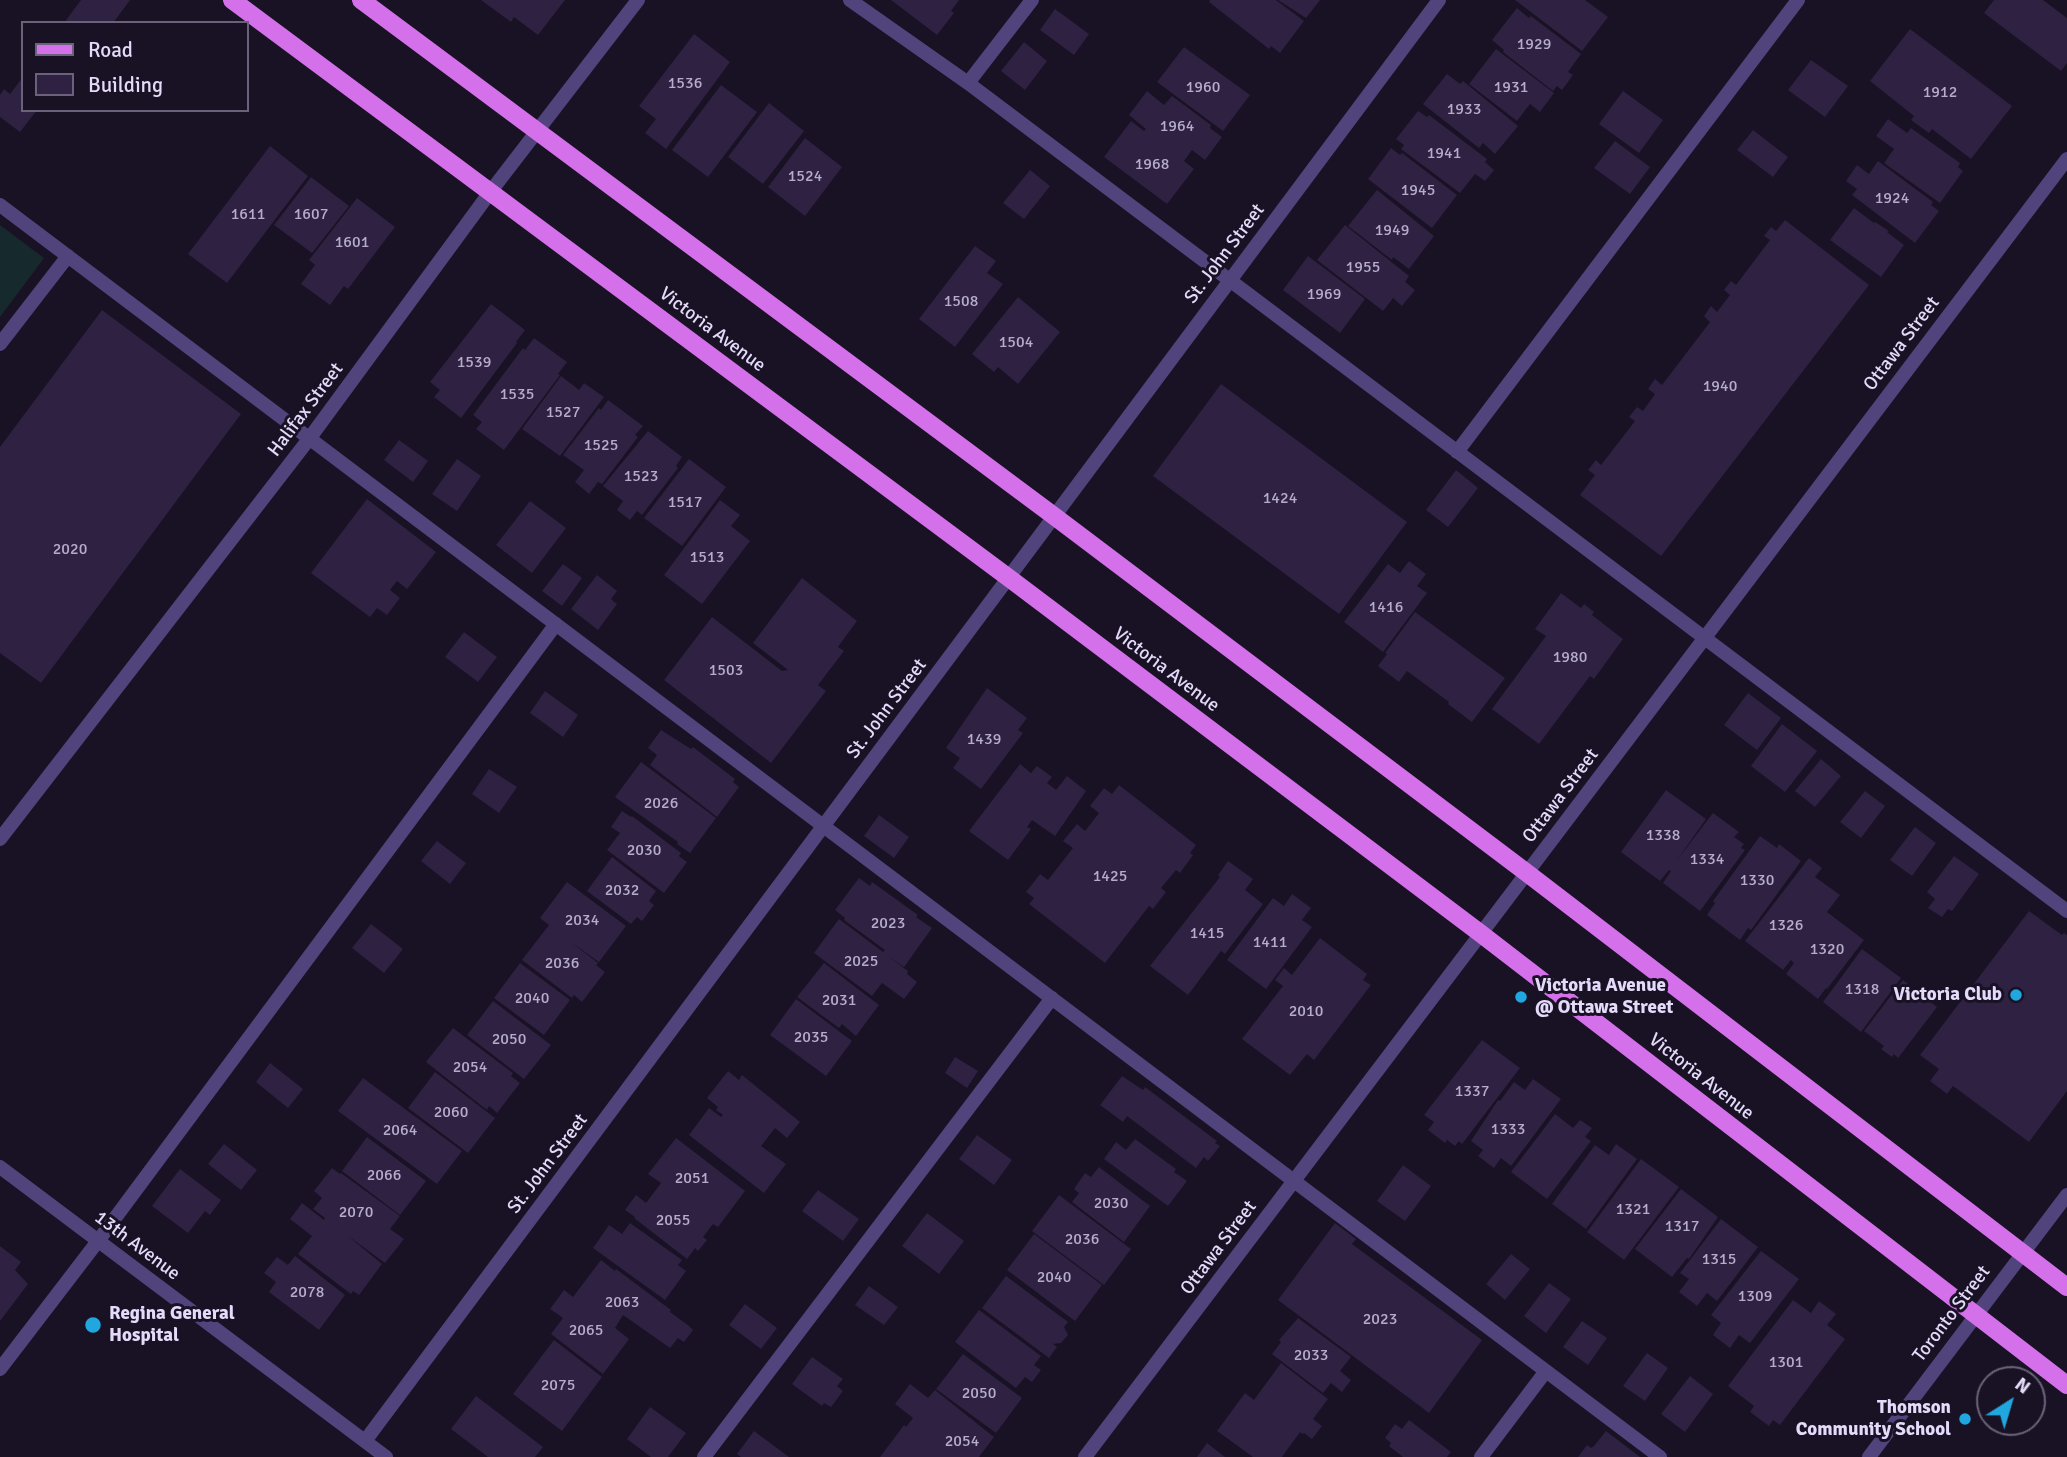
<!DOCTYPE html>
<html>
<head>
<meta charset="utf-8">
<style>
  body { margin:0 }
  #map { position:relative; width:2067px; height:1457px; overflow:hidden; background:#191224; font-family:Signika,sans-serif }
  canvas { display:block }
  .legend { position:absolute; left:21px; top:21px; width:228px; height:91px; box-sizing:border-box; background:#191224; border:2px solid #6a627a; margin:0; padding:9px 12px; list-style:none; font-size:21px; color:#e4dafa }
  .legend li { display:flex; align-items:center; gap:14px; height:35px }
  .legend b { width:35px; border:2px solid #6a627a }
  .north { position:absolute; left:1976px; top:1366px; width:70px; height:70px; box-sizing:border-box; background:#191224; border:2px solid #6a627a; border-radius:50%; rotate:37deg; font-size:19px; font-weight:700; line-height:28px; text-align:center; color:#e4dafa }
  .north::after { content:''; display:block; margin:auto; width:24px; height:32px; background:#20a7e0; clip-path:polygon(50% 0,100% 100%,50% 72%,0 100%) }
</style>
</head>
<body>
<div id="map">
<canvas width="2067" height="1457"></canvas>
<ul class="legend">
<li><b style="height:9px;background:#d570eb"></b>Road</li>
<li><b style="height:19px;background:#2e2142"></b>Building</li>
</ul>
<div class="north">N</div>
</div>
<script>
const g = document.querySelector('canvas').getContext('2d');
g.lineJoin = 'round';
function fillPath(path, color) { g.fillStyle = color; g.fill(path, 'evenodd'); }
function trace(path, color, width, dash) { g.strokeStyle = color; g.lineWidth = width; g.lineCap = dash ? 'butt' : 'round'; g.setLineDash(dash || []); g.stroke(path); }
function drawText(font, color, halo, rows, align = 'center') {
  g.font = font + ' Signika,sans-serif'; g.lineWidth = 6; g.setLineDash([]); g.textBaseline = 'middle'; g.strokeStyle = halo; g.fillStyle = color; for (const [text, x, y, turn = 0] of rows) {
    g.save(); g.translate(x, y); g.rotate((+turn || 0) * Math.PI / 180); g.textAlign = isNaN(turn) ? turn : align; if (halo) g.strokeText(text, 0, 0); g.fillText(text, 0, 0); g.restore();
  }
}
fillPath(new Path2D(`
  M0 225 44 258 0 317Z`), '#16292d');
fillPath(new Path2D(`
  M81 0H130L113 23H64Z
  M481 0H565L538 35 514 17 511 22Z
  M891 0H959L951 11 954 13 937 35Z
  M1210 0H1276L1304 21 1280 53 1271 46 1269 49 1209 2Z
  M1278 0H1320L1306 18Z
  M1515 0H1585L1608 17 1582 51Z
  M1994 0H2043L2067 18V63L2061 71 1984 13Z
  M1517 8 1529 18 1531 16 1581 54 1568 72 1573 75 1562 90 1557 86 1553 91 1503 52 1504 50 1492 40Z
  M1055 9 1089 34 1074 55 1040 30Z
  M1910 29 2012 106 1971 159 1932 129 1929 133 1911 120 1914 116 1870 81Z
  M694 34 730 62 666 149 645 133 656 119 639 106Z
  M1024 42 1047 61 1025 90 1001 71Z
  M1184 47 1250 95 1223 131 1157 82Z
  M1496 49 1554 93 1540 112 1530 104 1517 121 1469 84Z
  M1811 60 1848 86 1825 117 1788 90Z
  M1447 74 1460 84 1463 81 1518 126 1495 154 1483 143 1479 148 1423 104Z
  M23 77V110H37L20 132 0 117V95L4 89 10 94Z
  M721 85 757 112 708 177 672 150Z
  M1147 91 1164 105 1172 96 1211 125 1210 128 1222 137 1205 160 1192 150 1184 161 1194 169 1167 204 1104 157 1131 121 1144 131 1146 129 1129 115Z
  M1623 91 1663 120 1639 153 1599 124Z
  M769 103 804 131 763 184 728 157Z
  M1418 111 1427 117 1429 115 1487 159 1485 162 1494 170 1485 181 1475 174 1460 193 1401 149 1404 145 1396 139Z
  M1888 119 1907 133 1911 128 1960 163 1958 167 1963 171 1940 203 1884 163 1894 149 1876 136Z
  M1753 130 1788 157 1773 177 1737 150Z
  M805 138 842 167 805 216 768 187Z
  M1615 141 1650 167 1630 194 1594 168Z
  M270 146 308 176 227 283 188 254Z
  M1391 148 1400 155 1402 153 1457 195 1432 228 1368 179Z
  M1878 161 1933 202 1931 205 1939 211 1915 243 1852 195 1857 189 1846 181 1857 165 1869 174Z
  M1030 170 1050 186 1024 219 1003 203Z
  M311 177 349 206 312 253 274 225Z
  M1377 190 1434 236 1409 269 1393 257 1392 260 1348 226Z
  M357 198 395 227 348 289 344 286 330 305 301 284 315 265 309 260Z
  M1854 208 1874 223 1875 222 1889 231 1887 232 1904 245 1881 277 1830 240Z
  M1785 220 1869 285 1661 556 1580 495 1595 475 1588 470 1596 460 1601 465 1635 421 1629 417 1637 407 1643 411 1655 394 1648 389 1655 379 1662 385 1710 322 1704 316 1711 306 1717 312 1730 295 1724 290 1731 281 1736 285 1770 240 1764 236 1771 227 1776 231Z
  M1345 225 1409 276 1405 282 1415 290 1402 306 1393 298 1383 311 1317 260Z
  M975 246 996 261 987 273 1003 284 955 347 919 319Z
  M1308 256 1365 299 1340 333 1283 290Z
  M1018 297 1060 332 1018 384 998 367 994 372 972 354Z
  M491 304 525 330 516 342 517 343 461 418 434 397 440 390 430 382Z
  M102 310 241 414 41 683 0 653V447Z
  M534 338 567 362 558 374 560 375 504 450 476 429 482 422 473 415 523 348 525 350Z
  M561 376 579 390 584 383 604 397 560 456 522 429Z
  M1221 384 1407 522 1339 614 1153 476Z
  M608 400 643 426 635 435 638 437 602 484 598 482 589 494 575 482 584 470 563 455 599 408 601 410Z
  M648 431 682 457 676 466 678 468 642 515 637 511 630 520 617 510 623 501 603 486Z
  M399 440 428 461 413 482 384 460Z
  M457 459 481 476 457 511 432 494Z
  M689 459 726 487 682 546 644 518Z
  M1456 470 1478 488 1448 527 1426 510Z
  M367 499 436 552 407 589 397 581 390 590 400 598 387 615 377 608 370 617 311 573Z
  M720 500 740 515 731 526 750 541 702 604 664 575Z
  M530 501 566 528 532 573 496 545Z
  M1409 561 1426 574 1417 586 1427 593 1383 652 1344 622 1388 564 1400 573Z
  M563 564 582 578 562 606 542 591Z
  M597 575 617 591 611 599 617 604 598 630 571 609Z
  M802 578 857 621 838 647 844 651 818 685 826 691 771 763 664 680 712 617 782 671 788 670 753 643Z
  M1561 593 1581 608 1584 604 1594 612 1592 615 1623 639 1594 679 1590 676 1539 744 1492 709 1546 636 1535 629Z
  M1415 612 1505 678 1472 722 1448 704 1449 702 1407 671 1399 682 1378 666 1387 654 1385 653Z
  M464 632 497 657 478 682 445 657Z
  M987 688 1027 718 1018 730 1023 733 981 789 953 768 960 758 946 748Z
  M545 691 578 715 563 737 530 713Z
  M1748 693 1781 718 1757 750 1724 725Z
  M1782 724 1817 751 1785 792 1751 766Z
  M661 730 691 749 693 747 735 779 733 782 739 787 717 817 650 765 657 755 648 748Z
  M1821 759 1841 776 1815 807 1795 791Z
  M641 762 716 818 690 853 677 844 678 842 615 797Z
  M1020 764 1031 773 1037 766 1052 777 1047 783 1056 790 1067 776 1086 791 1055 836 1032 820 1027 827 1031 829 1008 860 969 831Z
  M489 769 517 787 499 813 472 794Z
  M1119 785 1196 845 1190 853 1193 855 1180 873 1176 870 1161 888 1166 892 1153 909 1149 906 1105 963 1029 904 1034 898 1026 892 1040 874 1048 880 1073 848 1063 841 1077 824 1085 831 1099 813 1090 806 1104 788 1112 794Z
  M1666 790 1706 819 1677 860 1713 813 1739 832 1734 837 1744 844 1741 848 1745 850 1700 911 1663 883 1671 871 1669 870 1660 881 1621 852Z
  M1865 791 1885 806 1861 838 1840 822Z
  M622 811 631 817 632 816 681 853 679 856 687 862 664 893 607 850 620 833 611 827Z
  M879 815 909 837 894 858 864 836Z
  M1915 827 1936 843 1912 876 1890 860Z
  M1760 836 1777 848 1779 844 1801 861 1751 930 1748 928 1740 940 1707 915 1715 903 1713 901Z
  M437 841 466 863 450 884 421 861Z
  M1954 856 1979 874 1952 911 1948 909 1942 917 1928 908 1935 899 1927 892Z
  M612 857 656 891 649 901 654 905 642 921 637 917 631 924 587 891Z
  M1809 858 1822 868 1815 877 1840 895 1827 912 1864 940 1827 989 1826 988 1818 999 1786 974 1794 963 1791 960 1783 970 1745 941Z
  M1228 861 1253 879 1245 890 1263 904 1225 954 1221 951 1188 995 1150 966 1220 877 1218 875Z
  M859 878 870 886 872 882 918 915 916 917 932 928 904 967 888 956 908 971 907 974 917 982 904 999 882 983 872 996 814 953 839 919 883 952 885 950 844 920 845 918 835 910Z
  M567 882 626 926 599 962 571 942 598 963 596 965 605 972 582 1002 574 995 572 998 522 960 549 925 540 918Z
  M1292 894 1311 908 1302 920 1312 927 1266 989 1227 960 1273 898 1284 906Z
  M2029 911 2062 935 2064 933 2067 935V1091L2029 1142 1953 1086 1947 1094 1930 1081 1939 1069 1920 1055Z
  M371 924 403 949 384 973 352 948Z
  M1320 938 1367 974 1363 980 1371 985 1314 1060 1307 1054 1290 1075 1242 1039 1283 986 1275 980 1284 968 1292 975Z
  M1862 949 1901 978 1861 1032 1823 1002Z
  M520 963 570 1000 544 1035 494 998Z
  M824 963 879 1005 856 1036 842 1024 839 1028 797 997Z
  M1903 980 1937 1007 1898 1058 1894 1054 1892 1057 1881 1049 1884 1046 1864 1031Z
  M796 999 852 1041 826 1076 770 1035Z
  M493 1001 551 1045 524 1079 467 1035Z
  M453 1028 513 1073 511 1076 520 1083 497 1113 489 1106 487 1110 426 1062Z
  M1482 1040 1520 1068 1462 1144 1459 1141 1455 1146 1447 1140 1445 1143 1428 1130 1434 1122 1424 1115Z
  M955 1057 978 1071 967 1088 945 1073Z
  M270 1063 303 1089 288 1108 256 1082Z
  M728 1071 739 1080 742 1075 800 1122 787 1138 775 1128 761 1146 786 1164 764 1193 689 1135 709 1108 721 1117 723 1115 716 1110 718 1107 707 1098Z
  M435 1072 495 1118 468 1153 408 1108Z
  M1122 1076 1143 1090 1145 1087 1217 1141 1215 1143 1220 1146 1208 1161 1204 1157 1196 1168 1127 1116 1123 1122 1100 1105Z
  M363 1078 462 1151 437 1184 338 1111Z
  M1533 1079 1561 1099 1511 1166 1501 1158 1494 1168 1478 1156 1483 1150 1471 1141 1498 1100 1500 1101 1514 1082 1525 1090Z
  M1555 1114 1573 1128 1580 1120 1592 1128 1585 1137 1591 1141 1547 1199 1511 1172Z
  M977 1135 1012 1160 994 1185 959 1159Z
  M367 1137 426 1181 400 1215 342 1171Z
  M676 1138 745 1191 718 1227 713 1224 703 1237 707 1240 698 1251 695 1248 687 1259 634 1218 635 1217 625 1210 636 1195 646 1203 661 1183 648 1174Z
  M1135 1139 1176 1169 1174 1172 1187 1181 1168 1206 1104 1159 1116 1142 1126 1150Z
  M224 1144 257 1170 241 1190 208 1164Z
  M1616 1144 1637 1159 1586 1229 1552 1204 1595 1145 1609 1155Z
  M1641 1159 1679 1187 1624 1260 1587 1232Z
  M1403 1165 1431 1186 1405 1221 1377 1201Z
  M1099 1167 1150 1206 1124 1242 1072 1202 1079 1193 1074 1189 1085 1173 1091 1177Z
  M332 1168 340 1174 341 1173 400 1216 390 1229 404 1239 385 1263 348 1236 382 1264 359 1295 353 1291 351 1294 298 1254 312 1236 290 1219 302 1203 324 1220 325 1218 313 1209 322 1198 314 1191Z
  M180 1169 221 1200 210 1215 205 1211 188 1233 152 1206Z
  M1681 1189 1718 1217 1689 1259 1687 1258 1672 1277 1635 1249Z
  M818 1190 859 1219 843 1241 802 1211Z
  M1059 1195 1131 1249 1104 1285 1032 1231Z
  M927 1213 964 1241 939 1274 902 1246Z
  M1721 1219 1758 1247 1717 1301 1707 1293 1697 1306 1679 1292 1689 1279 1680 1273Z
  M630 1223 682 1260 678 1265 686 1271 665 1300 593 1248 609 1225 622 1234Z
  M1335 1223 1356 1239 1352 1244 1482 1340 1429 1413 1278 1300Z
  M1034 1234 1102 1285 1075 1321 1007 1270Z
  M0 1246 21 1262 15 1270 28 1284 0 1321Z
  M1761 1251 1799 1279 1750 1343 1739 1335 1730 1348 1713 1335 1721 1323 1711 1315Z
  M1511 1254 1530 1269 1505 1300 1486 1284Z
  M295 1256 345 1295 319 1330 269 1292 276 1282 264 1273 277 1257 288 1265Z
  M601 1260 615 1271 616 1269 671 1310 670 1312 689 1326 693 1330 684 1342 678 1338 670 1348 623 1315 615 1328 629 1339 603 1374 551 1334 563 1318 550 1309 564 1290 573 1297Z
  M1006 1276 1068 1322 1064 1327 1068 1335 1061 1343 1053 1344 1057 1347 1049 1358 982 1308Z
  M1549 1283 1571 1299 1546 1333 1524 1316Z
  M869 1286 898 1307 884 1325 855 1305Z
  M1793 1300 1811 1313 1819 1301 1836 1314 1827 1325 1845 1339 1780 1425 1773 1420 1769 1426 1750 1412 1754 1406 1728 1386Z
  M745 1304 777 1328 761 1349 729 1325Z
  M979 1310 1041 1356 1034 1365 1041 1370 1032 1382 1025 1377 1016 1388 955 1342Z
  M1298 1318 1351 1357 1340 1371 1351 1380 1342 1392 1331 1383 1323 1393 1272 1354 1281 1342 1279 1340Z
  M1582 1321 1607 1338 1588 1365 1563 1347Z
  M554 1340 602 1377 562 1431 513 1394Z
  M1647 1353 1668 1368 1645 1401 1623 1386Z
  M963 1354 1022 1398 996 1433 936 1389Z
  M812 1357 843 1379 837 1386 843 1391 831 1407 824 1403 822 1406 792 1384Z
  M1281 1363 1328 1399 1313 1419 1322 1426 1312 1439 1304 1433 1302 1434 1300 1432 1282 1457H1253L1217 1431 1245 1393 1254 1400Z
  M1690 1376 1713 1394 1685 1432 1661 1414Z
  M910 1384 928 1398 935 1390 994 1437 979 1457H880L904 1425 906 1427 913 1418 895 1404Z
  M476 1396 543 1447 535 1457H488L451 1429Z
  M650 1407 686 1433 668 1457H651L627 1439Z
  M1409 1420 1451 1452 1447 1457H1403L1389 1446 1391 1443 1385 1438 1395 1424 1402 1429Z
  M754 1431 789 1457H741L737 1454Z
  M1606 1431 1640 1457H1578L1587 1445 1591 1448 1594 1446Z
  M1207 1443 1225 1457H1197Z`), '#2e2142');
trace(new Path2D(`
  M850 0 968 83 2067 911
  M968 83 1032 0
  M0 205 1660 1457
  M0 344 68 256
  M1457 452 1798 0
  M0 1369 98 1241 556 624
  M704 1457 1052 998
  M1481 1457 1546 1371`), '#51447c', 14);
trace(new Path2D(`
  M0 839 309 439 491 191 638 0
  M0 1167 386 1457
  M365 1441 1439 0
  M1085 1457 2067 159
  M1869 1457 2067 1195`), '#51447c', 14);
trace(new Path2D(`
  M232 0 1009 578 1480 933 2067 1385
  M361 0 1054 516 1527 873 2067 1287`), '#d570eb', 18);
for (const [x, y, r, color] of [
  [2016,995,7,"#20a7e0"],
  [1521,997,7,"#20a7e0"],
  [93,1325,9,"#20a7e0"],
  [1965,1419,7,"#20a7e0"]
]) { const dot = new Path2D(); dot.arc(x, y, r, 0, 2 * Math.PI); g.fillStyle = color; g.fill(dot); trace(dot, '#191224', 2.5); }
drawText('16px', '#b6accc', null, [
  ["1929",1534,45],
  ["1536",685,84],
  ["1960",1203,88],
  ["1931",1511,88],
  ["1912",1940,93],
  ["1933",1464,110],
  ["1964",1177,127],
  ["1941",1444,154],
  ["1968",1152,165],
  ["1524",805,177],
  ["1945",1418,191],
  ["1924",1892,199],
  ["1611",248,215],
  ["1607",311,215],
  ["1949",1392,231],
  ["1601",352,243],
  ["1955",1363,268],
  ["1969",1324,295],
  ["1508",961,302],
  ["1504",1016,343],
  ["1539",474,363],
  ["1940",1720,387],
  ["1535",517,395],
  ["1527",563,413],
  ["1525",601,446],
  ["1523",641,477],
  ["1424",1280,499],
  ["1517",685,503],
  ["2020",70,550],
  ["1513",707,558],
  ["1416",1386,608],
  ["1980",1570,658],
  ["1503",726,671],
  ["1439",984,740],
  ["2026",661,804],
  ["1338",1663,836],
  ["2030",644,851],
  ["1334",1707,860],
  ["1425",1110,877],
  ["1330",1757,881],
  ["2032",622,891],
  ["2034",582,921],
  ["2023",888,924],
  ["1326",1786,926],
  ["1415",1207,934],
  ["1411",1270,943],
  ["1320",1827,950],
  ["2025",861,962],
  ["2036",562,964],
  ["1318",1862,990],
  ["2040",532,999],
  ["2031",839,1001],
  ["2010",1306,1012],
  ["2035",811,1038],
  ["2050",509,1040],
  ["2054",470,1068],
  ["1337",1472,1092],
  ["2060",451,1113],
  ["1333",1508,1130],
  ["2064",400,1131],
  ["2066",384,1176],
  ["2051",692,1179],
  ["2030",1111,1204],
  ["1321",1633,1210],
  ["2070",356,1213],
  ["2055",673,1221],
  ["1317",1682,1227],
  ["2036",1082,1240],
  ["1315",1719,1260],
  ["2040",1054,1278],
  ["2078",307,1293],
  ["1309",1755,1297],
  ["2063",622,1303],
  ["2023",1380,1320],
  ["2065",586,1331],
  ["2033",1311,1356],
  ["1301",1786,1363],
  ["2075",558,1386],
  ["2050",979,1394],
  ["2054",962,1442]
]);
drawText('19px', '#e4dafa', '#191224', [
  ["St. John Street",1225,254,-53],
  ["Victoria Avenue",712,330,37],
  ["Ottawa Street",1902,344,-53],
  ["Halifax Street",306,410,-53],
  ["Victoria Avenue",1166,670,37],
  ["St. John Street",887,709,-53],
  ["Ottawa Street",1561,796,-53],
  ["Victoria Avenue",1701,1077,38],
  ["St. John Street",548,1164,-53],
  ["13th Avenue",137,1246,37],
  ["Ottawa Street",1219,1248,-53],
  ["Toronto Street",1952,1314,-53]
]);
drawText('bold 19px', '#e4dafa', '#191224', [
  ["Victoria Avenue",1535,986],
  ["@ Ottawa Street",1535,1008],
  ["Victoria Club",2002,995,"right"],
  ["Regina General",109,1314],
  ["Hospital",109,1336],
  ["Thomson",1951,1408,"right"],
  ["Community School",1951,1430,"right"]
], 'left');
</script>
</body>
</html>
